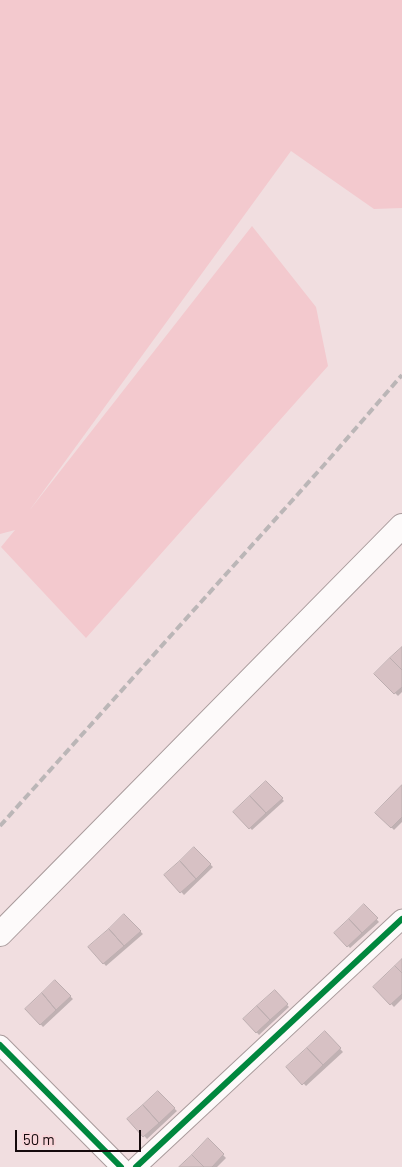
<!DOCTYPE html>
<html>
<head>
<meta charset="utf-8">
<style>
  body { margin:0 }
  #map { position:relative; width:402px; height:1167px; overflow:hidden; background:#f1dee0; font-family:Barlow,sans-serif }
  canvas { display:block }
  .scale { position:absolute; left:15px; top:1130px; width:126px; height:22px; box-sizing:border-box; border:2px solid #150a0c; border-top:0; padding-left:6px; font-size:15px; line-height:18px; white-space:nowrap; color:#150a0c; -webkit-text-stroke:4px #f9d6da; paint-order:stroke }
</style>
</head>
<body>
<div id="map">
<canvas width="402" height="1167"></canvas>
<div class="scale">50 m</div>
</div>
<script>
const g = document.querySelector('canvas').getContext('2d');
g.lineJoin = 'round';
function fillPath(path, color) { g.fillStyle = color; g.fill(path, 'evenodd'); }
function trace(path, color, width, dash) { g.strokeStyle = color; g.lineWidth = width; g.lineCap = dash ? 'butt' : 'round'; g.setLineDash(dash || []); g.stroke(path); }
fillPath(new Path2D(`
  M0 0H402V208L374 209 291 151 29 511 252 226 316 307 328 366 86 638 1 547 15 530 0 534Z`), '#f3c9ce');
fillPath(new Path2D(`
  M402 649V692L398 696 376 674Z
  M266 782 284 801 252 830 235 812Z
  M402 786V822L394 830 377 813Z
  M194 849 213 867 184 895 166 875Z
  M364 906 379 922 350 948 336 933Z
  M124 916 143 934 106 966 90 947Z
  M402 961V999L394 1007 375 987Z
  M55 982 73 999 43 1027 27 1009Z
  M275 992 289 1007 259 1035 245 1019Z
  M325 1033 343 1052 306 1086 288 1067Z
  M158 1093 177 1111 147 1139 129 1119Z
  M208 1140 226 1158 217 1167H180Z`), '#0003');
const building = new Path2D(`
  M402 647V670L390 658Z
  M390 658 402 670V687L394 694 374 674Z
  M266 781 283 798 266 813 250 796Z
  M402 785V817L391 828 375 813Z
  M250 796 266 813 249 829 233 812Z
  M194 847 211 864 196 879 180 861Z
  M180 861 196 879 180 893 164 875Z
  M364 904 378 918 362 933 349 919Z
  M124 914 141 931 124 946 109 929Z
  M349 919 362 933 347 947 334 933Z
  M109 929 124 946 103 964 88 947Z
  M402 959V973L395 966Z
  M395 966 402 973V994L390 1005 373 987Z
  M55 980 71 996 56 1010 42 993Z
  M275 990 288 1004 270 1020 257 1006Z
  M42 993 56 1010 40 1025 25 1009Z
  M257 1006 270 1020 256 1033 243 1019Z
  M325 1031 341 1048 323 1065 307 1048Z
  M307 1048 323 1065 302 1085 286 1067Z
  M158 1091 175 1108 159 1123 143 1105Z
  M143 1105 159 1123 143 1137 127 1119Z
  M208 1138 224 1154 212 1167H204L192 1155Z
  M192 1155 204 1167H179Z`);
fillPath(building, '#d7c1c4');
trace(building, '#bdaeb0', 1);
const minor = new Path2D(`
  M0 1045 121 1167
  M136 1167 402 919`);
const major = new Path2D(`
  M0 934 402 526`);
trace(minor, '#a89a9b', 21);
trace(major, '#a89a9b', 26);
trace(minor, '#fdfafa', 19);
trace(major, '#fdfafa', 24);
trace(new Path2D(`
  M0 826 324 465 402 375`), '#bbb6b7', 4, [8, 4]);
trace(new Path2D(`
  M0 1045 121 1167
  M136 1167 402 919`), '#00873e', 6);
</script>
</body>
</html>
